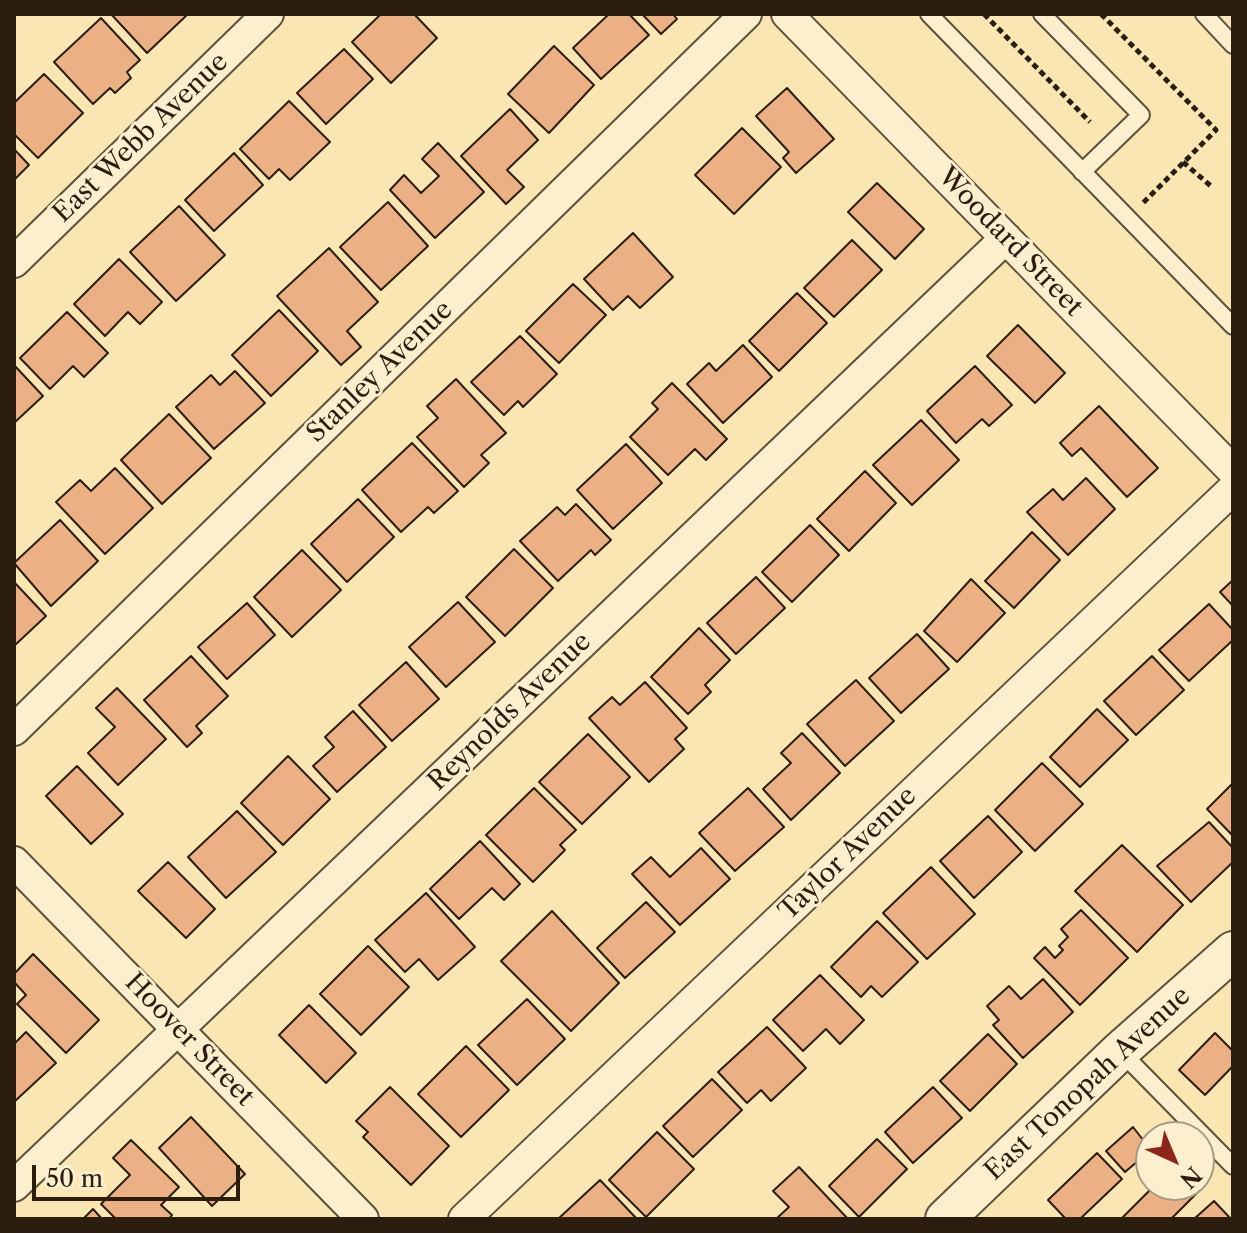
<!DOCTYPE html>
<html>
<head>
<meta charset="utf-8">
<style>
  body { margin:0 }
  #map { position:relative; width:1247px; height:1233px; overflow:hidden; background:#f9e6b3; font-family:"Libre Caslon Text",serif }
  canvas { display:block }
  .frame { position:absolute; inset:0; border:16px solid #2b1e11; pointer-events:none }
  .north { position:absolute; left:1135px; top:1121px; width:80px; height:80px; box-sizing:border-box; background:#fbefce; border:2px solid #a89b82; border-radius:50%; rotate:136deg; font-size:22px; font-weight:700; line-height:32px; text-align:center; color:#2b1e11 }
  .north::after { content:''; display:block; margin:auto; width:28px; height:36px; background:#8f2418; clip-path:polygon(50% 0,100% 100%,50% 72%,0 100%) }
  .scale { position:absolute; left:32px; top:1165px; width:208px; height:36px; box-sizing:border-box; border:4px solid #2b1e11; border-top:0; padding-left:10px; font-size:24px; line-height:28px; white-space:nowrap; color:#2b1e11; -webkit-text-stroke:6px #fbefce; paint-order:stroke }
</style>
</head>
<body>
<div id="map">
<canvas width="1247" height="1233"></canvas>
<div class="frame"></div>
<div class="north">N</div>
<div class="scale">50 m</div>
</div>
<script>
const g = document.querySelector('canvas').getContext('2d');
g.lineJoin = 'round';
function fillPath(path, color) { g.fillStyle = color; g.fill(path, 'evenodd'); }
function trace(path, color, width, dash) { g.strokeStyle = color; g.lineWidth = width; g.lineCap = dash ? 'butt' : 'round'; g.setLineDash(dash || []); g.stroke(path); }
function drawText(font, color, halo, rows, align = 'center') {
  g.font = font + ' "Libre Caslon Text",serif'; g.lineWidth = 6; g.setLineDash([]); g.textBaseline = 'middle'; g.strokeStyle = halo; g.fillStyle = color; for (const [text, x, y, turn = 0] of rows) {
    g.save(); g.translate(x, y); g.rotate((+turn || 0) * Math.PI / 180); g.textAlign = isNaN(turn) ? turn : align; if (halo) g.strokeText(text, 0, 0); g.fillText(text, 0, 0); g.restore();
  }
}
const building = new Path2D(`
  M111 14H188L147 53Z
  M381 14H414L437 38 391 83 352 42Z
  M609 14H629L649 35 601 79 573 48Z
  M642 14H673L677 19 661 34Z
  M101 18 140 60 127 72 131 78 115 93 110 88 93 104 54 62Z
  M554 46 594 85 549 133 508 94Z
  M344 49 373 79 326 124 297 93Z
  M44 74 83 113 38 158 14 134V103Z
  M787 88 834 139 796 173 783 158 789 152 756 116Z
  M289 101 330 142 290 180 279 169 269 179 240 149Z
  M510 109 538 140 507 170 524 187 506 204 461 156Z
  M742 128 781 167 734 214 695 175Z
  M438 143 484 192 435 238 390 190 404 175 421 193 439 176 422 159Z
  M14 149 29 165 14 180Z
  M234 153 263 185 214 231 185 200Z
  M877 183 924 229 895 259 848 212Z
  M388 202 428 246 381 290 340 247Z
  M179 206 225 255 176 301 130 252Z
  M633 233 673 277 640 308 628 296 613 310 584 279Z
  M852 240 882 270 834 317 804 288Z
  M329 248 378 302 347 331 361 347 341 365 277 296Z
  M119 259 162 302 140 324 128 312 105 336 74 304Z
  M573 284 606 315 559 363 526 331Z
  M797 293 827 323 779 371 749 341Z
  M279 310 318 351 271 396 232 355Z
  M67 312 108 353 84 377 73 366 50 389 20 358Z
  M1018 325 1065 373 1035 403 987 356Z
  M520 336 557 374 523 407 518 401 504 415 471 382Z
  M743 345 772 377 723 423 687 384 709 363 716 371Z
  M14 365 43 396 14 423Z
  M975 366 1012 405 989 426 982 419 956 443 927 411Z
  M235 371 265 403 214 449 176 407 211 375 220 385Z
  M456 379 506 433 481 455 489 463 464 487 417 437 438 418 427 406Z
  M672 383 727 439 706 460 695 449 668 475 630 437 658 409 652 403Z
  M1099 406 1158 468 1127 497 1081 448 1072 456 1060 443Z
  M169 414 211 458 162 504 121 460Z
  M921 420 959 460 912 505 873 465Z
  M412 443 458 491 434 513 428 507 401 532 362 490Z
  M626 444 662 483 613 529 577 490Z
  M115 468 153 508 105 554 56 502 80 480 91 491Z
  M865 471 896 503 849 551 817 519Z
  M1086 478 1115 509 1068 555 1027 512 1053 489 1063 500Z
  M358 499 394 537 347 582 311 544Z
  M576 504 611 540 595 555 591 550 558 581 520 541 557 507 565 515Z
  M60 520 98 561 51 606 14 563Z
  M810 525 839 555 792 602 762 572Z
  M1032 532 1060 560 1014 608 985 581Z
  M514 549 553 588 505 636 466 597Z
  M302 550 341 590 292 637 254 597Z
  M756 577 785 608 736 654 707 623Z
  M971 579 1005 613 957 662 924 631Z
  M1233 580V606L1220 592Z
  M14 582 46 616 14 646Z
  M458 602 495 642 446 687 409 647Z
  M247 603 275 635 227 679 198 647Z
  M1209 604 1233 630V640L1189 681 1159 650Z
  M699 628 730 660 705 685 711 692 688 714 651 677Z
  M917 634 949 669 901 713 869 678Z
  M191 656 228 696 196 726 202 733 187 747 144 700Z
  M1152 656 1184 690 1136 735 1104 701Z
  M406 662 439 699 392 741 359 705Z
  M856 680 894 721 845 766 807 724Z
  M645 682 687 728 675 739 684 749 649 782 589 718 612 697 620 705Z
  M117 688 166 739 118 785 88 753 115 727 96 708Z
  M1097 709 1128 740 1080 787 1050 757Z
  M353 711 386 747 337 792 313 766 334 747 325 737Z
  M802 733 840 773 791 820 763 789 791 763 781 753Z
  M588 734 630 777 582 824 539 782Z
  M288 756 330 799 283 845 241 803Z
  M1042 763 1083 804 1035 851 995 810Z
  M77 766 123 814 91 844 46 796Z
  M1233 783V836L1207 809Z
  M534 788 576 830 560 845 565 850 533 882 486 835Z
  M748 788 784 827 735 871 699 833Z
  M237 811 276 852 226 898 188 857Z
  M988 816 1022 852 974 898 940 861Z
  M1209 822 1233 848V862L1191 902 1157 866Z
  M480 841 520 884 504 900 492 888 459 919 430 889Z
  M1122 845 1183 905 1137 952 1075 891Z
  M701 848 730 879 680 925 632 874 651 857 670 877Z
  M168 862 215 909 186 938 138 891Z
  M931 867 975 914 927 959 883 913Z
  M426 893 475 947 438 980 419 959 405 972 375 940Z
  M646 902 675 932 625 978 597 948Z
  M1081 910 1128 958 1080 1005 1034 958 1045 947 1055 958 1063 950 1059 946 1068 937 1061 929Z
  M552 911 619 983 571 1031 501 961Z
  M877 921 918 962 882 997 871 986 861 997 831 967Z
  M368 946 409 987 361 1035 320 994Z
  M33 954 99 1020 66 1053 17 1004 26 995 14 982V974Z
  M820 975 864 1020 840 1044 826 1029 803 1051 773 1020Z
  M1043 979 1073 1012 1023 1058 993 1025 999 1020 987 1006 1009 986 1021 999Z
  M527 999 565 1039 517 1085 478 1045Z
  M309 1005 356 1053 326 1083 279 1035Z
  M767 1027 806 1068 771 1101 761 1090 747 1103 718 1072Z
  M26 1032 56 1063 14 1102V1044Z
  M1215 1033 1233 1051V1066L1205 1095 1179 1070Z
  M988 1034 1017 1064 970 1111 940 1081Z
  M466 1046 509 1090 461 1137 418 1094Z
  M712 1079 742 1110 693 1157 663 1126Z
  M390 1087 449 1146 411 1185 363 1137 368 1132 356 1121Z
  M933 1087 962 1118 913 1163 885 1132Z
  M191 1117 245 1174 212 1206 159 1148Z
  M1133 1127 1151 1150 1125 1172 1106 1151Z
  M657 1132 694 1169 646 1217 609 1180Z
  M877 1139 907 1169 859 1217 829 1186Z
  M131 1140 179 1187 161 1205 172 1215 169 1219H116L101 1204 130 1175 113 1158Z
  M1097 1153 1122 1179 1080 1219H1066L1048 1200Z
  M799 1167 848 1219H776L789 1207 773 1191Z
  M600 1180 637 1219H558Z
  M1155 1185H1195L1200 1190 1171 1219H1121Z
  M1214 1201 1231 1219H1194Z
  M93 1209 102 1219H83Z`);
fillPath(building, '#ecb085');
trace(building, '#2b1e11', 2);
const service = new Path2D(`
  M929 14 1233 326
  M1042 14 1141 115 1082 172
  M1204 14 1233 45
  M1120 1051 1233 1166`);
const minor = new Path2D(`
  M787 14 1233 471
  M14 262 268 14
  M14 730 746 14
  M14 862 363 1219
  M14 1186 1006 238
  M464 1219 1233 489`);
const tertiary = new Path2D(`
  M945 1219 1120 1051 1233 951`);
trace(service, '#5e503a', 20);
trace(minor, '#5e503a', 34);
trace(tertiary, '#5e503a', 42);
trace(new Path2D(`
  M984 14 1090 122
  M1101 14 1216 130 1142 204
  M1183 162 1212 187`), '#2b1e11', 5, [6, 4]);
trace(service, '#fbefce', 16);
trace(minor, '#fbefce', 30);
trace(tertiary, '#fbefce', 38);
drawText('26px', '#2b1e11', '#fbefce', [
  ["East Webb Avenue",141,138,-44],
  ["Woodard Street",1010,242,46],
  ["Stanley Avenue",380,372,-44],
  ["Reynolds Avenue",510,712,-44],
  ["Taylor Avenue",848,854,-44],
  ["Hoover Street",189,1040,46],
  ["East Tonopah Avenue",1088,1084,-43]
]);
</script>
</body>
</html>
